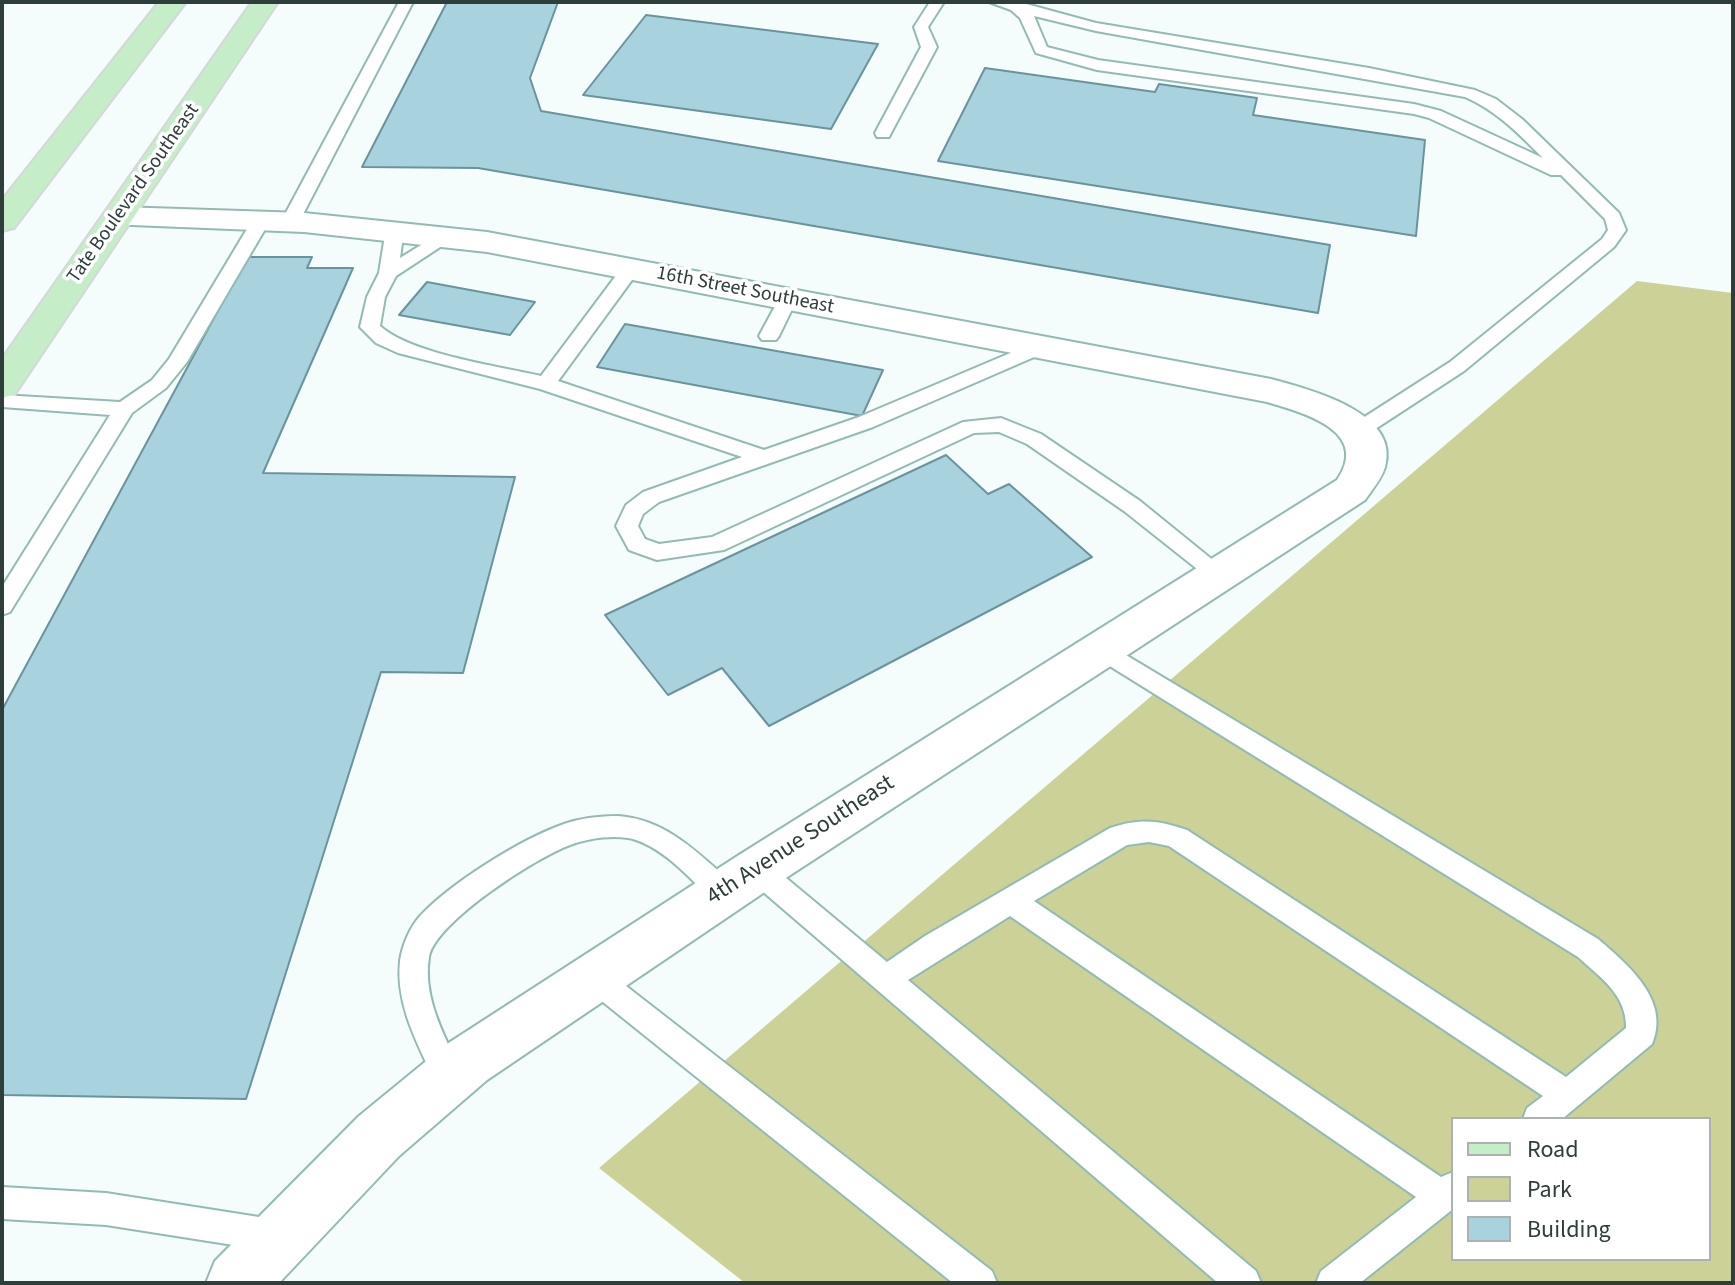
<!DOCTYPE html>
<html>
<head>
<meta charset="utf-8">
<style>
  body { margin:0 }
  #map { position:relative; width:1735px; height:1285px; overflow:hidden; background:#f5fdfc; font-family:"Source Sans 3",sans-serif }
  canvas { display:block }
  .frame { position:absolute; inset:0; border:4px solid #2d3e3b; pointer-events:none }
  .legend { position:absolute; left:1451px; top:1117px; width:260px; height:144px; box-sizing:border-box; background:#fff; border:2px solid #abb2b1; margin:0; padding:10px 14px; list-style:none; font-size:24px; color:#2d3e3b }
  .legend li { display:flex; align-items:center; gap:16px; height:40px }
  .legend b { width:40px; border:2px solid #abb2b1 }
</style>
</head>
<body>
<div id="map">
<canvas width="1735" height="1285"></canvas>
<div class="frame"></div>
<ul class="legend">
<li><b style="height:10px;background:#c4edc8"></b>Road</li>
<li><b style="height:22px;background:#ccd197"></b>Park</li>
<li><b style="height:22px;background:#a8d2dd"></b>Building</li>
</ul>
</div>
<script>
const g = document.querySelector('canvas').getContext('2d');
g.lineJoin = 'round';
function fillPath(path, color) { g.fillStyle = color; g.fill(path, 'evenodd'); }
function trace(path, color, width, dash) { g.strokeStyle = color; g.lineWidth = width; g.lineCap = dash ? 'butt' : 'round'; g.setLineDash(dash || []); g.stroke(path); }
function drawText(font, color, halo, rows, align = 'center') {
  g.font = font + ' "Source Sans 3",sans-serif'; g.lineWidth = 7; g.setLineDash([]); g.textBaseline = 'middle'; g.strokeStyle = halo; g.fillStyle = color; for (const [text, x, y, turn = 0] of rows) {
    g.save(); g.translate(x, y); g.rotate((+turn || 0) * Math.PI / 180); g.textAlign = isNaN(turn) ? turn : align; if (halo) g.strokeText(text, 0, 0); g.fillText(text, 0, 0); g.restore();
  }
}
fillPath(new Path2D(`
  M1637 281 1733 293V1283H745L599 1168ZM1453 1119H1709V1259H1453Z`), '#ccd197');
const building = new Path2D(`
  M447 2H558L530 78 541 111 1330 245 1318 313 478 168 362 167Z
  M646 15 878 44 831 129 583 95Z
  M985 68 1155 92 1159 84 1257 98 1253 115 1425 140 1416 236 938 161Z
  M247 257H312L307 268H353L263 473 515 477 463 673 381 672 246 1099 2 1095V710Z
  M427 282 535 302 510 335 399 315Z
  M625 324 883 370 862 416 597 367Z
  M946 455 988 494 1009 484 1092 557 769 726 722 668 668 695 605 615Z`);
fillPath(building, '#a8d2dd');
trace(building, '#6a939d', 2);
const service = new Path2D(`
  M399 2H413L300 220 297 224H285L282 220Z
  M930 2H944L928 27 937 47 891 133 889 137H877L875 133 921 47 914 27Z
  M989 2H1019L1096 23 1369 68 1475 90 1496 99 1522 119 1619 213 1626 230 1614 247 1464 371 1366 435H1352L1349 430 1352 425 1450 362 1602 239 1608 230 1605 219 1561 175H1551L1429 118 1414 114 1097 70 1036 53 1020 18 1011 10ZM1034 16 1096 31 1465 97C1497 111 1519 134 1543 158L1441 111 1414 104 1098 60 1047 47Z
  M262 214 271 219 187 362 166 388 132 413 10 612 2 615V587L110 415 2 407V395L120 402 152 380 169 359 253 219Z
  M395 224 404 229 400 258 442 232 448 231 457 236 396 276 385 297 380 326C411 354 498 366 541 376L624 265H638L640 269 558 381 764 450 859 417 1034 343H1048L1051 347 1048 351 873 427 659 502 643 514 638 526 645 539 659 544 712 537 963 422 1001 418 1041 434 1140 501 1230 574 1227 580H1211L1124 511 1027 444 999 432 974 433 724 550 657 560 629 550 616 526 626 505 643 492 742 457 540 389 398 353 376 343 360 327 367 297 379 273 386 229Z
  M788 293 797 299 779 336 776 340H762L759 336 779 299Z
  M1101 640 1598 939C1627 964 1671 1000 1652 1044L1562 1119H1523L1527 1108 1543 1096 1169 846 1149 842 1127 845 1034 901 1441 1177 1453 1172V1209L1360 1283H1316L1321 1271 1416 1197 1010 916 908 980 1256 1271 1261 1283H1218L747 878 743 870 747 862 757 858 767 862 887 962 925 936 1110 828C1139 818 1159 820 1187 830L1566 1077 1626 1028C1627 995 1600 977 1578 957L1092 655 1089 649 1092 643Z
  M618 816C666 819 699 854 733 884L737 892 733 900 723 904 713 900C691 880 666 850 636 840 617 834 589 838 570 845 537 857 435 922 429 957 422 1000 447 1040 464 1078L460 1088 449 1092 438 1088C420 1048 395 1006 400 961 402 946 410 927 420 916 451 883 521 839 564 824 581 818 600 816 618 816Z
  M593 964 603 968 992 1271 997 1283H953L583 986 579 977 583 968Z
  M2 1187 106 1193 278 1220 290 1224 294 1236 290 1248 278 1252 106 1225 2 1219Z`);
const minor = new Path2D(`
  M119 207 304 213 487 232 1271 379C1308 389 1401 412 1385 467 1382 478 1372 490 1365 500L775 885 487 1080 399 1156 279 1283H206L215 1261 359 1116 447 1044 739 855 1337 480C1371 431 1304 413 1267 402L487 252 304 232 107 224 103 217 107 210Z`);
const primary = new Path2D(`
  M159 2H186L14 228 2 231V200Z
  M252 2H278L15 394 2 398V359Z`);
trace(service, '#91bbb3', 4);
trace(minor, '#91bbb3', 4);
trace(primary, '#d5d8d8', 4);
fillPath(service, '#fff');
fillPath(minor, '#fff');
fillPath(primary, '#c4edc8');
drawText('20px', '#2d3e3b', '#fff', [
  ["Tate Boulevard Southeast",134,194,-55],
  ["16th Street Southeast",745,291,11]
]);
drawText('24px', '#2d3e3b', '#fff', [
  ["4th Avenue Southeast",801,841,-33]
]);
</script>
</body>
</html>
